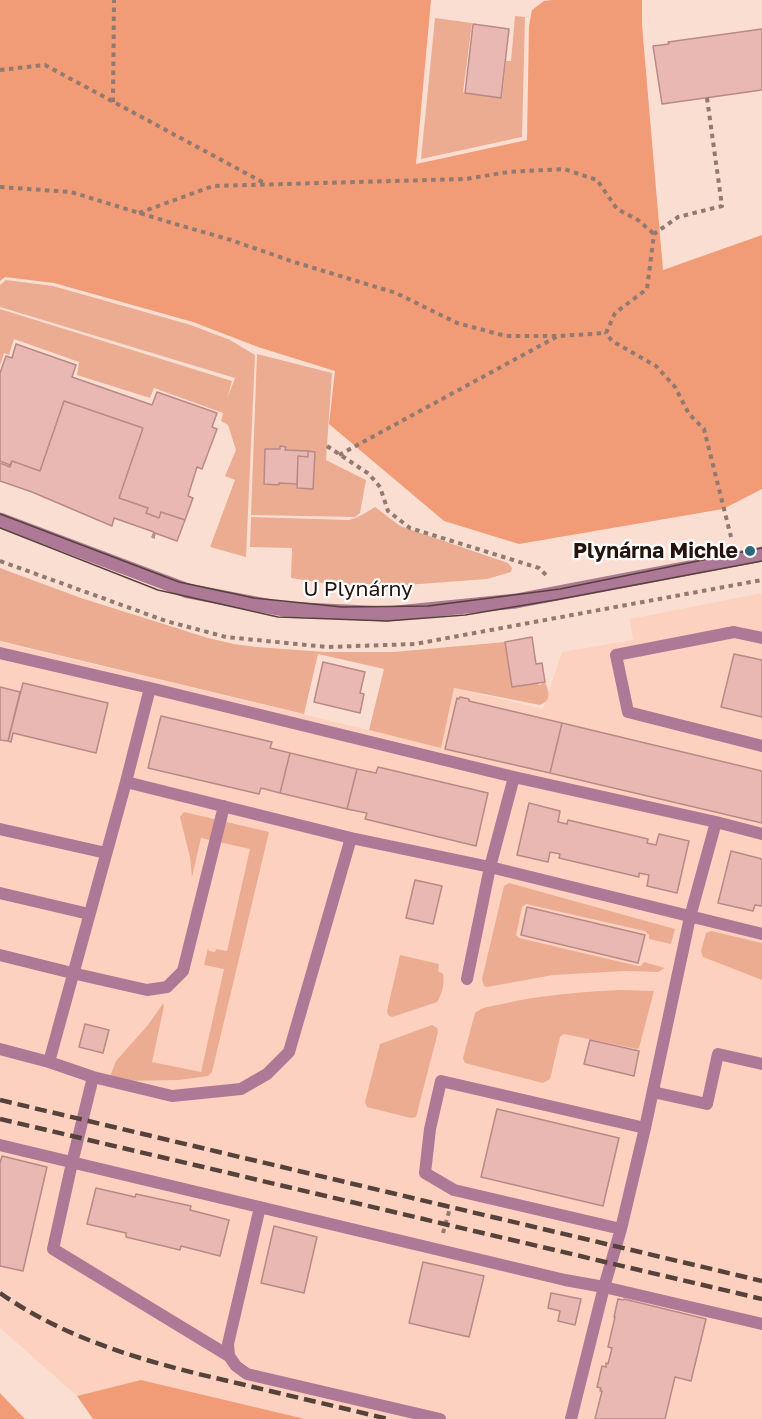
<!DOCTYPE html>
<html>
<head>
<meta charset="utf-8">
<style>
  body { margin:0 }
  canvas { display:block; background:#fbded2 }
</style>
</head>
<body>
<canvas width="762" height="1419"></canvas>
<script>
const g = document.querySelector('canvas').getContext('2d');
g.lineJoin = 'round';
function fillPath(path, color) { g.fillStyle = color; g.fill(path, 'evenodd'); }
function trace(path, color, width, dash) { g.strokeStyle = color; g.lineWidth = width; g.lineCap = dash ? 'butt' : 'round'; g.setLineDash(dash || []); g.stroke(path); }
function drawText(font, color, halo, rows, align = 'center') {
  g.font = font + ' "Golos Text",sans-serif'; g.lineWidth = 4.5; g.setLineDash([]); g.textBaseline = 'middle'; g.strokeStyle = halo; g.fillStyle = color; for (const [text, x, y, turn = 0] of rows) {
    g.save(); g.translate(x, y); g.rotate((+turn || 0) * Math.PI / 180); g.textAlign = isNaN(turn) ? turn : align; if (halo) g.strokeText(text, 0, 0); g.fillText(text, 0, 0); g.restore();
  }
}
fillPath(new Path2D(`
  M762 593V1419H305L141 1380 77 1396 0 1328V642L440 747 450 687 543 709 562 652 633 640 630 619Z`), '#fdd1bf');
fillPath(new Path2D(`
  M515 16 525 17 522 137 421 159 435 18 472 23 463 92 502 97 506 61H511Z
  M6 280 53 286 191 325 230 340 255 355 246 557 210 547 235 480 225 476 236 450 228 425 221 421 223 413 154 388 150 398 77 375 79 362 14 339 9 355 4 353 0 366V309L232 381 227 399 235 378 0 307V285Z
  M257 354 332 373 326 460 366 480 360 513 355 517 251 515ZM280 446 285 447V450L315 452 313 489 297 488V484L279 483 278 485 264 484 266 449H280Z
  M375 507 400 526 508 563 512 568 511 572 487 579 406 585 329 584 291 578 292 548 250 547 251 517 349 520C358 518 367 512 375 507Z
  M0 568 81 598 208 638 234 644 256 647 325 652H394L505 642 512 687 538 683 539 685 542 684V682H545C549 692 552 700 540 705L454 688 441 748 369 730 384 669 318 654 304 714 0 641Z
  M184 812 269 832 212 1072 208 1076 179 1080 115 1081 112 1078 111 1074 116 1061 148 1025 164 1002 163 1005 164 1006 152 1062 201 1072 224 969 204 965 208 948 209 951 215 952 216 949 227 951 250 849 201 838 192 877 190 857 180 817Z
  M509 883 675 929 671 944 649 939V935L645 931 526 904 522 907 516 935 519 938 638 966H641L644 962 665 968 658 972 625 971 553 975 487 987 484 986 482 979 504 886Z
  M711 931 762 943V980L703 957 701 951 706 933Z
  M400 955 439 964 438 971 443 974C445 982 442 995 437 1002L392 1017 388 1015 387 1011Z
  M620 990 654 991 639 1048 637 1049 564 1034 560 1037 550 1079 543 1083 465 1063 463 1058 475 1013C482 1007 492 1006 502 1004 540 995 580 992 620 990Z
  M432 1025 437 1028 438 1032 416 1117 411 1118 367 1107 365 1102 380 1044Z`), '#ecac91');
fillPath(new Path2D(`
  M0 0H431L416 164 527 140 529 26 532 10 544 1 552 0H642V25L663 270 762 235V489L723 509 519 544 444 521 329 424 335 371 258 347 193 322 54 283 5 277 0 281Z
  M141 1380 305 1419H93L77 1396Z
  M0 1393 25 1419H0Z`), '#f19c77');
const building = new Path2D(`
  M473 24 509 29 501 98 465 93Z
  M762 29V90L662 104 653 46 669 44 668 42Z
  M16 344 76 365 72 377 152 405 157 392 217 413 212 427 217 429 202 469 197 467 188 496 193 498 185 520 161 512 159 518 146 513 148 508 119 498 143 428 64 401 40 471 12 461 10 465 0 461V373L6 356 12 358Z
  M64 401 143 428 119 498 148 508 146 513 159 518 161 512 185 520 177 541 155 533 154 538 152 537 154 532 114 518 112 526 32 492 0 481V463L10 467 12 461 40 471Z
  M280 446 286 447 285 450 308 451V457L298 456 297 484 279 483V485L264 484 265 449H280Z
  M308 451 315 452 313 489 297 488 298 456 308 457Z
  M532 637 536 664 542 663 545 682 512 687 505 642Z
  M734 654 762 660V717L721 707Z
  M323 662 365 672 360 693 364 694 360 713 314 702Z
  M23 683 108 703 96 753 13 733 11 742 8 741Z
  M0 687 20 692 8 741 0 740Z
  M460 697 469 699V701L562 723 550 773 445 749 457 698 459 699Z
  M161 716 272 742 270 748 290 753 280 793 261 788 259 794 148 768Z
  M562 723 762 771V823L550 773Z
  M290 753 357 769 347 809 280 793Z
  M378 767 488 793 476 846 365 819 367 813 347 809 357 769 376 773Z
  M529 803 560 811 558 822 567 824 568 820 648 839 647 843 656 845 659 834 689 841 677 893 647 886 649 875 639 873V877L559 858 560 854 550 852 548 862 517 855Z
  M731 851 762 859V906L755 905 753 911 718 903Z
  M415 880 442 886 433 924 406 918Z
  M527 907 645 935 638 963 521 935Z
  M85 1024 109 1030 103 1053 79 1047Z
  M590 1040 639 1051 634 1076 584 1064Z
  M497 1109 619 1138 603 1206 481 1177Z
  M2 1156 47 1167 23 1271 0 1266V1163Z
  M96 1188 135 1197 136 1194 191 1206 190 1210 229 1220 220 1256 181 1246 180 1250 126 1237V1233L87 1224Z
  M274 1226 317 1237 304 1293 261 1283Z
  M423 1262 484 1276 469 1337 409 1323Z
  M551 1293 581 1299 575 1325 558 1321 560 1311 548 1308Z
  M618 1299 623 1300 624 1299 706 1319 691 1381 675 1377 665 1419H595L602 1391H600L601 1388 597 1387 602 1366 606 1367V1363L608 1364 612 1348 608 1347 615 1317H614Z`);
fillPath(building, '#eab8b3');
trace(building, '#b98985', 1.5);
trace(new Path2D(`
  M0 70 45 65 266 184
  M707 98 722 206 678 217 654 234 647 289 615 313 606 333 612 341 656 366 675 387 689 414 704 429 731 537
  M113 102 114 0
  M0 187 71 192 172 223 231 240 294 262 396 293 457 323 506 336H559L606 333
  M139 213 213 186 466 179 508 172 564 169 597 180 617 209 638 220 654 234
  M327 446 369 474 380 487 388 511 410 528 539 568 547 576
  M339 455 558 336
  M0 561 166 621 226 637 327 647 415 644 762 580
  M443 1233 450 1208`), '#917a71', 4, [4.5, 4.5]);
trace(new Path2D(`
  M762 638 734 632 616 655 628 712 762 746
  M0 653 150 688 514 777 716 822 762 834
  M126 782 351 838 490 867 762 934
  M0 829 106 853
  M0 893 89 914
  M0 955 72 973 147 990 167 987 183 971 224 806
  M467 979 490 867 514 777
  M0 1049 49 1062 93 1077 172 1096 241 1089 267 1074 289 1052 351 838
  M49 1062 126 782 150 688
  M93 1077 72 1163 53 1249 229 1356 236 1366 247 1374 440 1419
  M653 1092 707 1104 718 1054 762 1064
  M0 1145 565 1280 604 1287 762 1324
  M621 1229 454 1190 425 1173 430 1129 441 1081 645 1128
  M229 1356 228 1344 260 1207
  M571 1419 604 1287 621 1229 645 1128 690 917 716 822`), '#ae7897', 12);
trace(new Path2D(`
  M0 520 188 591 283 609 387 614 516 601 762 554`), '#ae7897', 15);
trace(new Path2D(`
  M0 514 179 582 254 598 342 607 428 606 560 589 762 548
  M0 528 158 590 278 617 387 621 465 615 555 600 762 561`), '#55423a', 1.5);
trace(new Path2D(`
  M0 1100 762 1281
  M0 1119 762 1299
  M0 1293C71 1343 158 1365 241 1384 290 1396 339 1407 388 1419`), '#55423a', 4.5, [12, 6]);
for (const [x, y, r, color] of [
  [750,551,6,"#2a687e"]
]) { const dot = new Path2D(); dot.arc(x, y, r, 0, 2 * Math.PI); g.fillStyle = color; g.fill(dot); trace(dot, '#fff', 2); }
drawText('bold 21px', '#24140d', '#fff', [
  ["Plynárna Michle",738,551]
], 'right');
drawText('21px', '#24140d', '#fff', [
  ["U Plynárny",358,589]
]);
</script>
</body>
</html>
